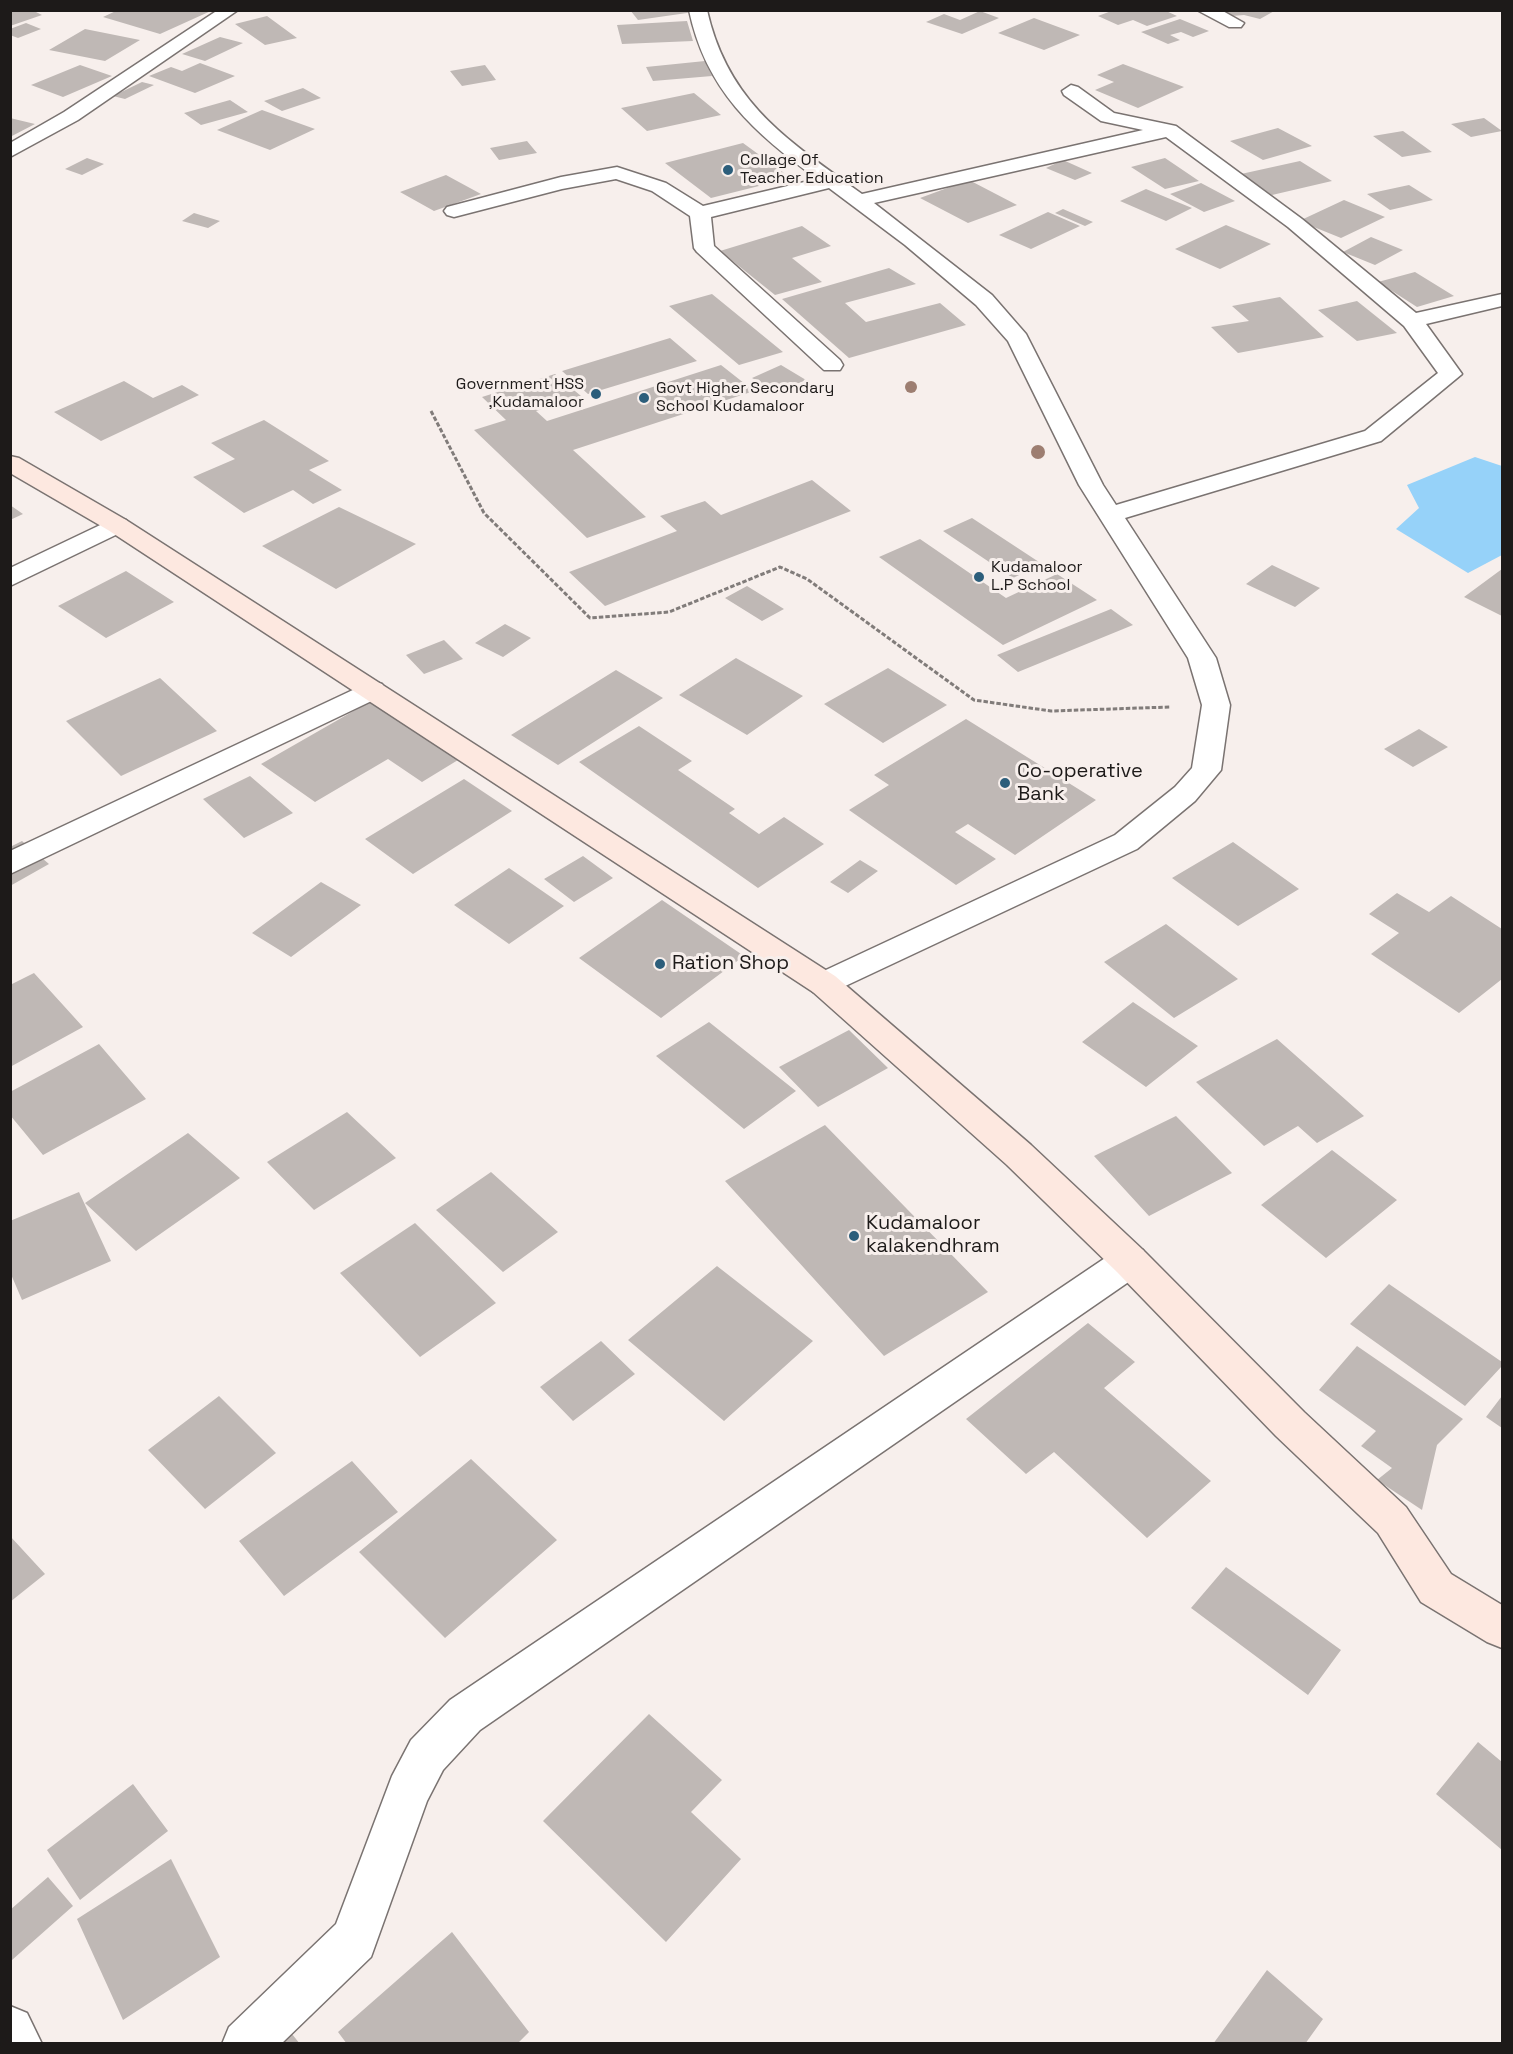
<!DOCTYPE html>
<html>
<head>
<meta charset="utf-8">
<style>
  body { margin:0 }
  #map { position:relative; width:1513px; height:2054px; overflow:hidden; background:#f7efec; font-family:"Space Grotesk",sans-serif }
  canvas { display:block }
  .frame { position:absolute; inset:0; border:12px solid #1d1a19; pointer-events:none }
</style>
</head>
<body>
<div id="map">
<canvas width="1513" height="2054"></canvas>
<div class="frame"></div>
</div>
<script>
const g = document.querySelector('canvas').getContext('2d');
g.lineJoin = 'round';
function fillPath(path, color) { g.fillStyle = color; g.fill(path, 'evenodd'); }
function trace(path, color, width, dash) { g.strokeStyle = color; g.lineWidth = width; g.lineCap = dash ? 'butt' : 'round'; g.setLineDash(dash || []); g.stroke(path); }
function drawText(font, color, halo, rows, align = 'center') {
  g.font = font + ' "Space Grotesk",sans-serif'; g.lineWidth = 6; g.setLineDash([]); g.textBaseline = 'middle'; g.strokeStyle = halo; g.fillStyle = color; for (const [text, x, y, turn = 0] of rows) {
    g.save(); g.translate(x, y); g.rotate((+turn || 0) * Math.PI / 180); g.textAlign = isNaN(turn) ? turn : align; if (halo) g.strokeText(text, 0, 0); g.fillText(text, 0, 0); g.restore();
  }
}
fillPath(new Path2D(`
  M1475 457 1502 466V555L1468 573 1396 529 1419 508 1407 485Z`), '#96d2f9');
fillPath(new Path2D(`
  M10 10H32L42 15 10 26Z
  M118 10H213L160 34 103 17Z
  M630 10H694V12L638 20Z
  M1114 10H1164L1177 16 1147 26 1133 20 1118 25 1098 16Z
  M1276 10 1260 19 1244 15 1232 16 1221 12Z
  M980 11 999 18 962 34 926 22 944 14 960 20Z
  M267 16 297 38 265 45 235 24Z
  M1034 18 1080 35 1044 50 998 33Z
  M1180 19 1209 31 1193 37 1181 32 1170 35 1180 40 1168 44 1141 32Z
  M687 21 693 41 622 44 617 25Z
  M26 23 41 29 18 38 10 35V29Z
  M85 29 140 40 105 61 49 50Z
  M220 37 243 43 205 61 182 54Z
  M705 61 712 76 653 81 646 67Z
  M200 63 235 76 195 93 149 76 171 67 182 71Z
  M1123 64 1184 87 1138 108 1095 90 1114 82 1097 75Z
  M80 65 112 76 63 97 31 85Z
  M485 65 496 80 462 86 450 71Z
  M142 82 154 85 125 99 113 96Z
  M303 88 321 98 282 111 264 101Z
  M694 93 721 115 647 131 621 108Z
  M230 100 248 112 201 125 184 113Z
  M262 110 315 129 270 150 217 130Z
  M10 118 35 124 10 137Z
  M1484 118 1502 131 1471 137 1451 124Z
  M1278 128 1312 146 1263 160 1230 141Z
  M1403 131 1432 152 1402 157 1373 136Z
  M527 141 537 153 499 160 490 148Z
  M743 143 791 178 711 198 665 163Z
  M87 158 104 164 82 175 65 169Z
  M1165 158 1199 181 1165 189 1131 167Z
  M1063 160 1092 173 1075 180 1046 168Z
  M1300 161 1332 181 1272 195 1241 174Z
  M446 175 481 194 434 211 400 192Z
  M969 180 1017 205 968 223 920 198Z
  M1201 183 1235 201 1204 212 1170 194Z
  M1409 185 1433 200 1390 210 1367 194Z
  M1146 189 1192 208 1166 221 1120 201Z
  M1344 200 1385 217 1341 238 1299 221Z
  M1063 209 1093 222 1085 226 1055 213Z
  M1048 212 1080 226 1031 249 999 235Z
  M194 213 220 221 208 228 182 221Z
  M1226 225 1271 244 1220 269 1175 249Z
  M802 226 831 246 792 258 822 282 775 295 720 251Z
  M1371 237 1403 250 1375 265 1343 252Z
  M889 268 916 284 845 303 866 322 940 303 966 325 849 358 782 299Z
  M1415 272 1454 296 1417 307 1378 282Z
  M712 294 783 352 739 365 669 306Z
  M1280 297 1324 337 1238 353 1211 327 1249 321 1232 306Z
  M1357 301 1397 333 1357 341 1318 310Z
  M670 338 697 361 588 394 562 371Z
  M721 365 754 391 573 450 646 517 587 538 474 430 506 420 482 397 555 374 581 396 536 411 547 421Z
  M781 365 806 380 778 392 752 378Z
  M124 381 153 398 182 385 199 395 101 441 54 412Z
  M264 420 329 461 309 470 342 490 313 504 293 490 244 513 193 477 235 459 211 443Z
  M812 480 851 511 605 606 569 572 677 531 660 516 705 501 721 515Z
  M10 505 23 514 10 520Z
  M339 507 416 544 336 589 262 546Z
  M972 518 1042 564 1013 578 943 531Z
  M920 539 1006 598 1057 574 1097 600 1003 645 879 557Z
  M1272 565 1320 588 1295 607 1246 584Z
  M1502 569V616L1464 597Z
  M126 571 174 602 106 638 58 606Z
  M747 586 784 609 762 621 725 598Z
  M1111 609 1133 625 1018 672 997 655Z
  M505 624 531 638 503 657 475 643Z
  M444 640 463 659 424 674 406 655Z
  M736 658 803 696 747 735 679 695Z
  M888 668 947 705 883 743 824 704Z
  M616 670 663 698 558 765 511 735Z
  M160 678 217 731 121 776 66 721Z
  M371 701 458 760 422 782 388 759 315 802 261 764Z
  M966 719 1096 800 1015 855 968 824 955 832 996 859 956 885 849 810 889 785 874 775Z
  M639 726 692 761 678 770 735 809 729 813 759 834 784 817 824 844 758 888 579 762Z
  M1419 729 1448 747 1413 767 1384 749Z
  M250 776 293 813 244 838 203 799Z
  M464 779 512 811 413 874 365 839Z
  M22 841 49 864 10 886V847Z
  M1233 842 1299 889 1238 926 1172 878Z
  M583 856 613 878 574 902 544 879Z
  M860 860 878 871 848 893 830 882Z
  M509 868 564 906 509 944 454 905Z
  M321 882 361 905 291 957 252 933Z
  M1397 893 1429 912 1451 896 1502 929V979L1459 1013 1371 954 1399 933 1369 914Z
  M662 900 744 956 661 1018 579 958Z
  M1166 924 1238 979 1174 1018 1104 962Z
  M34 973 83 1027 10 1067V985Z
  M1133 1002 1198 1046 1146 1087 1082 1042Z
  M709 1022 796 1091 744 1129 656 1056Z
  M849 1030 888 1068 818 1107 779 1067Z
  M1277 1039 1364 1116 1317 1143 1298 1126 1264 1146 1196 1082Z
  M99 1044 146 1099 43 1155 10 1115V1092Z
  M347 1112 396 1158 314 1210 267 1162Z
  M1176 1116 1232 1173 1149 1216 1094 1156Z
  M825 1125 988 1292 884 1356 725 1181Z
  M188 1133 240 1178 136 1251 85 1203Z
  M1332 1150 1397 1200 1326 1258 1261 1205Z
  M491 1172 558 1232 503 1272 436 1210Z
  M79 1192 111 1261 22 1300 10 1272V1221Z
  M415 1223 496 1303 420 1357 340 1273Z
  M717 1266 813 1341 724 1421 628 1340Z
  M1389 1284 1502 1362V1366L1465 1406 1350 1324Z
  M1088 1323 1135 1362 1104 1388 1211 1481 1147 1538 1054 1452 1026 1474 966 1419Z
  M601 1341 635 1374 573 1421 540 1387Z
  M1357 1346 1463 1419 1437 1445 1422 1510 1377 1480 1392 1468 1361 1446 1376 1431 1319 1390Z
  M219 1396 276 1453 205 1509 148 1450Z
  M1502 1396V1428L1486 1417Z
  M471 1459 557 1540 445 1638 359 1552Z
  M352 1461 398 1512 284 1596 239 1541Z
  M10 1536 45 1574 10 1602Z
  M1226 1567 1341 1650 1308 1695 1191 1608Z
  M649 1714 722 1780 691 1812 741 1859 666 1942 543 1821Z
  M1478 1742 1502 1762V1850L1436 1794Z
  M133 1784 168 1831 80 1900 47 1850Z
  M171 1859 220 1957 123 2020 77 1919Z
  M48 1877 73 1906 12 1960 10 1910Z
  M452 1932 529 2032 517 2044H347L338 2032Z
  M1267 1970 1323 2019 1305 2044H1213Z
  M288 2029 300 2044H272Z`), '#bfb8b5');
const street = new Path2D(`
  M218 10H238L78 120 10 157V143L64 112Z
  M689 10H707C728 104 789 141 862 194L1143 130 1101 121 1064 95 1062 91 1071 85 1078 87 1114 113 1176 126 1302 219 1416 313 1502 294V306L1426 324 1462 374 1381 441 1125 518 1216 658 1230 705 1221 770 1195 801 1137 849 824 996 813 992 808 984 813 976 1115 835 1175 787 1192 768 1202 705 1188 658 1079 485 1008 341 976 305 905 245 829 188 711 217 714 246 840 360 843 365 840 370H824L697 252 694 248 690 216 652 191 616 179 562 189 454 217 447 215 444 211 447 207 561 177 617 167 666 183 703 206 817 179C754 132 706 91 689 10ZM1166 137 1288 227 1404 326 1438 373 1365 431 1116 505 1103 485 1026 334 992 295 874 203Z
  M1197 10H1221L1244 23 1241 27H1229Z
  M117 517 126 520 130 525 126 530 10 586V568Z
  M372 681 382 684 386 690 382 696 10 874V851Z
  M1130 1246 1143 1250 1148 1261 1143 1272 480 1730 443 1770 427 1801 371 1957 281 2044H222L229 2027 336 1924 392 1776 411 1740 450 1700 1117 1250Z
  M10 2006 27 2013 42 2044H10Z`);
const secondary = new Path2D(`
  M10 456 19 458 126 520 835 976 1031 1145 1143 1250 1304 1412 1406 1507 1451 1574 1502 1605V1648L1487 1642 1421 1602 1378 1533 1276 1436 1117 1272 1007 1165 813 992 108 530 10 473Z`);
trace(street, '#7a7371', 3);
trace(secondary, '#7a7371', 3);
trace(new Path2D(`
  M431 411 484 513 590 618 669 612 780 567 807 579 974 700 1051 711 1170 707`), '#817c7a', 3, [4.5, 2]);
fillPath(street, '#fff');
fillPath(secondary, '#fde8e0');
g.fillStyle = '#9d7e71';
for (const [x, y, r] of [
  [911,387,6],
  [1038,452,7]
]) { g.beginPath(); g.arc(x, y, r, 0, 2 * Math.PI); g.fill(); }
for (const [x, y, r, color] of [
  [728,170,6,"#2c5e7b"],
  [596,394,6,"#2c5e7b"],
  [644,398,6,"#2c5e7b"],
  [979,577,6,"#2c5e7b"],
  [1005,783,6,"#2c5e7b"],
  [660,964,6,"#2c5e7b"],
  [854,1236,6,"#2c5e7b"]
]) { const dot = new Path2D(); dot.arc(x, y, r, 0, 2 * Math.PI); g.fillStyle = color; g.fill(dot); trace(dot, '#f7efec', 2); }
drawText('16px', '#1d1a19', '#f7efec', [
  ["Collage Of",740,161],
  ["Teacher Education",740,179],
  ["Government HSS",584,385,"right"],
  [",Kudamaloor",584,403,"right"],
  ["Govt Higher Secondary",656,389],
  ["School Kudamaloor",656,407],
  ["Kudamaloor",991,568],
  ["L.P School",991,586]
], 'left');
drawText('20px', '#1d1a19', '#f7efec', [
  ["Co-operative",1017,772],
  ["Bank",1017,795],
  ["Ration Shop",672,964],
  ["Kudamaloor",866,1224],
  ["kalakendhram",866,1247]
], 'left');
</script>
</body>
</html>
